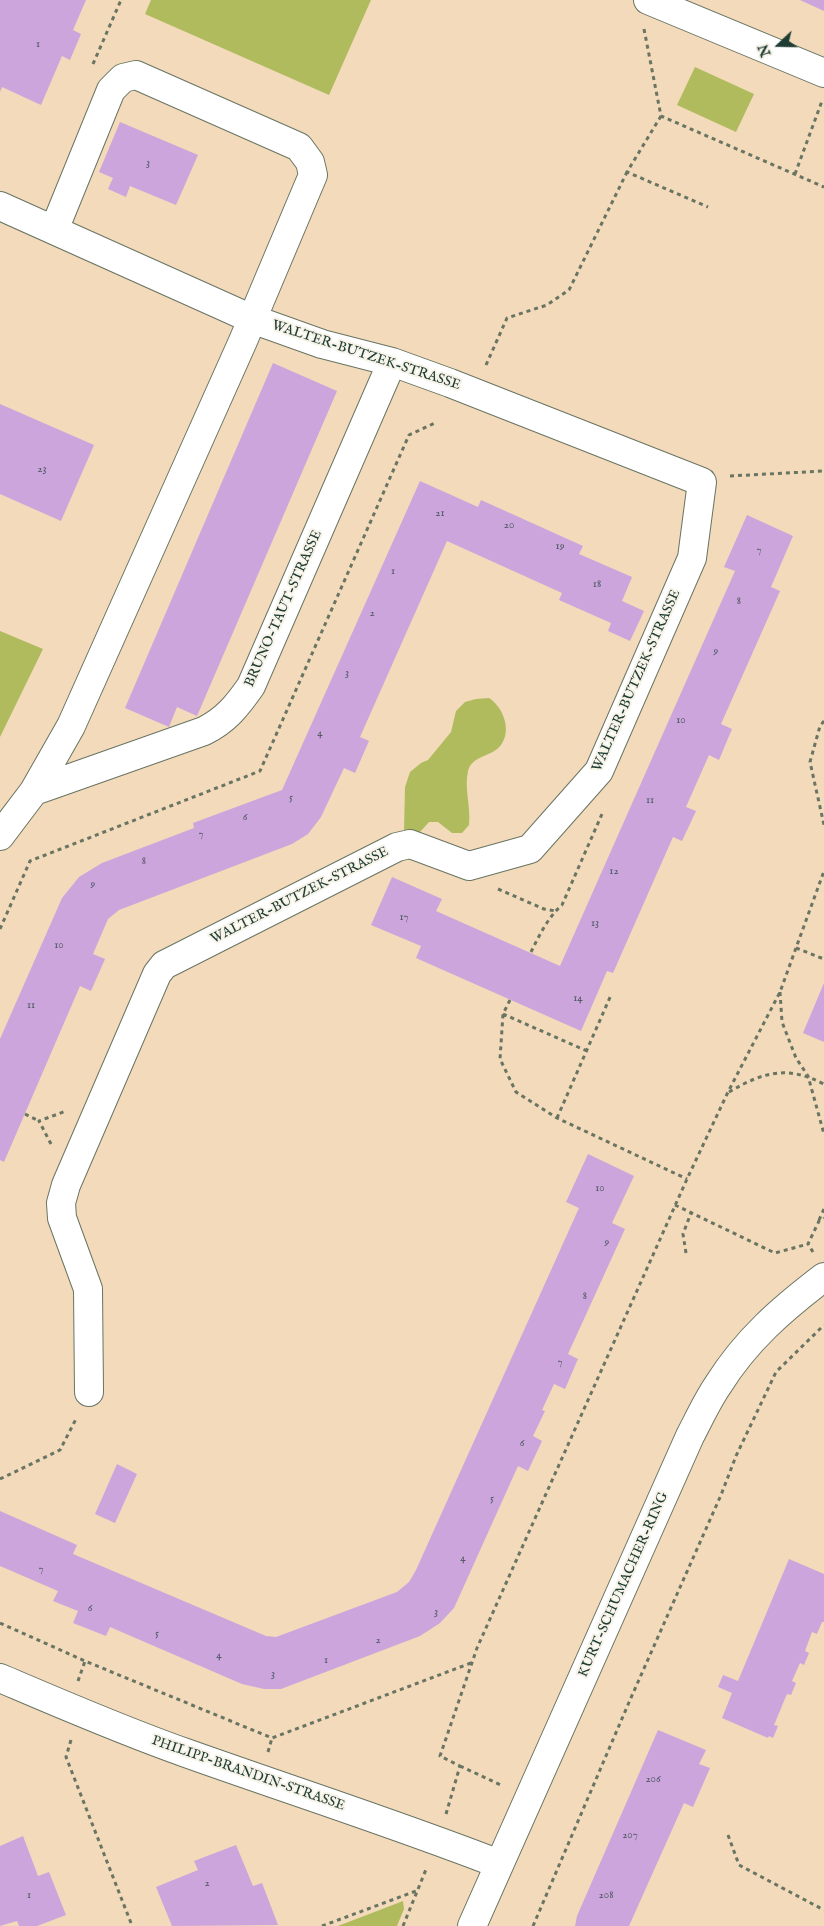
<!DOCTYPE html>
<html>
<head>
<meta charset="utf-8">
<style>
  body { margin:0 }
  #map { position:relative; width:824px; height:1926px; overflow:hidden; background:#f2daba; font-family:"IM FELL English",serif }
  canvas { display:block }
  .north { position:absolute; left:754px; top:20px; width:50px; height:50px; -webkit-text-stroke:4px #f7f3e8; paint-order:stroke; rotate:249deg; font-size:14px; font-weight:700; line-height:20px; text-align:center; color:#1f3d34 }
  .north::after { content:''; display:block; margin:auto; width:18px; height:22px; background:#1f3d34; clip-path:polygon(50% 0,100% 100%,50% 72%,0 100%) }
</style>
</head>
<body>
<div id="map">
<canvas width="824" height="1926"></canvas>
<div class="north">N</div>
</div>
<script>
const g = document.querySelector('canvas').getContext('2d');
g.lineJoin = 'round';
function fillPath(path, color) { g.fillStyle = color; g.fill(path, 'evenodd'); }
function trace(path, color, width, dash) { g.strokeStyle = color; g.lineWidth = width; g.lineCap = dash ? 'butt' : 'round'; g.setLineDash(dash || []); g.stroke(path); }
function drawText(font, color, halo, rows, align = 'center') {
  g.font = font + ' "IM FELL English",serif'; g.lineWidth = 4; g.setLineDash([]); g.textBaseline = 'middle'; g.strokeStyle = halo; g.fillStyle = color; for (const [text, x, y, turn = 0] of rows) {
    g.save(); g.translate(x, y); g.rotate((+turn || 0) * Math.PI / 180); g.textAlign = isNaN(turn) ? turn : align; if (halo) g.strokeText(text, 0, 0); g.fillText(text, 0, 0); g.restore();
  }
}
fillPath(new Path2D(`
  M151 0H371L329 95 145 14Z
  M695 67 754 94 736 132 677 105Z
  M0 631 43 649 0 737Z
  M489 698C503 707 512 730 501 745 492 757 472 755 468 771 464 788 471 807 469 825L462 833H452L438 822H429L420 832H404L405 787 410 772 421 763 428 760 451 732 456 711 465 702 476 699Z
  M403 1901 404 1909 397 1926H338Z`), '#afbb5d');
fillPath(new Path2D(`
  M0 0H86L73 30 81 34 70 60 62 56 41 105 2 87 0 92Z
  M800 0H824V11Z
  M120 122 198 155 176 205 130 186 126 197 108 189 113 178 99 172Z
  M273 363 337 391 197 716 177 707 169 727 125 708Z
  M0 404 94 445 61 521 0 494Z
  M420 481 478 507 481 500 583 546 579 554 632 577 622 601 644 611 630 641 608 631 611 623 559 600 562 593 447 541 360 737 369 741 355 773 344 768 321 817 308 834 292 844 119 910 108 919 93 954 105 959 91 991 80 986 4 1162 0 1160V1039L62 898 79 877 102 863 194 828 193 823 282 790Z
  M747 515 793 536 771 587 780 591 721 724 732 729 719 760 709 755 686 807 696 811 682 841 673 837 613 973 607 971 581 1031 416 958 421 946 371 925 392 877 442 899 436 911 560 966 735 571 724 567Z
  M824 983V1042L803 1033Z
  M588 1154 634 1176 612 1223 625 1229 568 1354 578 1359 565 1389 554 1384 542 1410 545 1411 533 1436 542 1441 528 1471 518 1466 454 1608 440 1623 420 1636 281 1689H264L242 1684 110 1627 106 1636 73 1623 78 1611 53 1601 58 1591 0 1566V1511L77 1545 73 1554 266 1636 276 1637 397 1592 409 1582 416 1570 579 1208 566 1202Z
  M117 1464 137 1474 115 1523 95 1514Z
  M789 1559 824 1574V1622H822L817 1634 812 1632 805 1651 809 1653 804 1665 800 1663 792 1681 796 1683 791 1695 787 1694 774 1725 778 1726 773 1738 769 1736 768 1738 722 1718 732 1693 718 1687 723 1675 738 1681Z
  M658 1730 706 1750 699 1764 710 1768 693 1807 684 1803 629 1926H575L577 1916Z
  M23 1836 38 1876 49 1872 66 1915 37 1926H19L17 1921 0 1926V1846Z
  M236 1845 253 1886 262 1883 278 1925 172 1926 156 1887 198 1870 194 1861Z`), '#cca5dd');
const minor = new Path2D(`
  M648 0 824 73
  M0 206 252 319 322 344 392 362 450 383 702 482 692 558 599 771 530 849 469 866 410 844 397 847 174 960 164 965 157 974 66 1185 61 1203 62 1218 88 1289 89 1392
  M34 791 204 731C226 720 237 706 251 686L392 362
  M0 836 34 791 71 726 243 341 313 175 310 162 299 147 136 75 123 78 111 90 54 230
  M0 1678C61 1704 123 1731 186 1753 290 1790 396 1824 499 1864
  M472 1926 690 1436C699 1419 707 1401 718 1385 746 1340 782 1309 824 1277`);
trace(minor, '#697463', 30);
trace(new Path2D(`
  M644 29 661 116 824 187
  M93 64 121 0
  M661 116 627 172 708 207
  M795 174 822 101
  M486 365 507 318 547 305 569 290 627 172
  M730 476 824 471
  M824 721 820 726 810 762 824 825
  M498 889 544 909 556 911
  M0 929 30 861 260 771 409 435 437 422
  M796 948 824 959
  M531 952C539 936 548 917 562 905L602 814
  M780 992 782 1022 796 1058 808 1076 824 1134
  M510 1000 503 1014 500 1059 516 1092 557 1118 687 1179
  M503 1014 587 1051
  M729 1092C763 1072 787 1065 824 1084
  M25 1114 39 1121
  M557 1118 611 995
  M51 1144 39 1121 66 1111
  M675 1205 775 1253 808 1244
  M819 1220 824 1209
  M813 1252 808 1244 819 1221 824 1218
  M686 1253 683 1234 691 1213
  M0 1479 60 1450 77 1417
  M0 1623 85 1661 272 1738 471 1663
  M78 1681 85 1661
  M71 1740 66 1757 131 1923
  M268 1752 272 1738
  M460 1766 503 1786
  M446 1814 460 1766 440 1756 477 1648 687 1179 728 1092 780 992 824 871
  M728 1835 739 1865 824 1910
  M322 1926 416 1891
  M403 1926 427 1867
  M533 1926 630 1700 721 1495 736 1456 776 1372 824 1325`), '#697463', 3, [4, 4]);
trace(minor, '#fff', 28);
drawText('11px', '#4a575e', null, [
  ["1",38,45],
  ["3",148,164],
  ["23",42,470],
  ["21",440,514],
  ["20",509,526],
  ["19",560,547],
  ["7",759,551],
  ["1",393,572],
  ["18",597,585],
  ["8",739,602],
  ["2",372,614],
  ["9",716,652],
  ["3",347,674],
  ["10",681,721],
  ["4",320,734],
  ["5",291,798],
  ["11",650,801],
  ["6",245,818],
  ["7",201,835],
  ["8",144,862],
  ["12",614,872],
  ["9",93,885],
  ["17",404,918],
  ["13",595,924],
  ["10",59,946],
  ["14",578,999],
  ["11",31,1006],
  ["10",600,1189],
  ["9",607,1243],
  ["8",585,1297],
  ["7",560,1363],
  ["6",522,1444],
  ["5",492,1499],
  ["4",463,1559],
  ["7",41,1570],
  ["6",90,1609],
  ["3",436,1613],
  ["5",157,1634],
  ["2",378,1641],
  ["4",219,1656],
  ["1",326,1661],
  ["3",273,1675],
  ["206",653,1780],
  ["207",630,1836],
  ["2",207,1884],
  ["1",29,1896],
  ["208",606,1896]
]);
drawText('14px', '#1f3d34', '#f7f3e8', [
  ["WALTER-BUTZEK-STRASSE",366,356,18],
  ["BRUNO-TAUT-STRASSE",284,609,-66],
  ["WALTER-BUTZEK-STRASSE",637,681,-66],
  ["WALTER-BUTZEK-STRASSE",300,896,-27],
  ["KURT-SCHUMACHER-RING",624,1585,-66],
  ["PHILIPP-BRANDIN-STRASSE",248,1774,19]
]);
</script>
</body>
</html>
